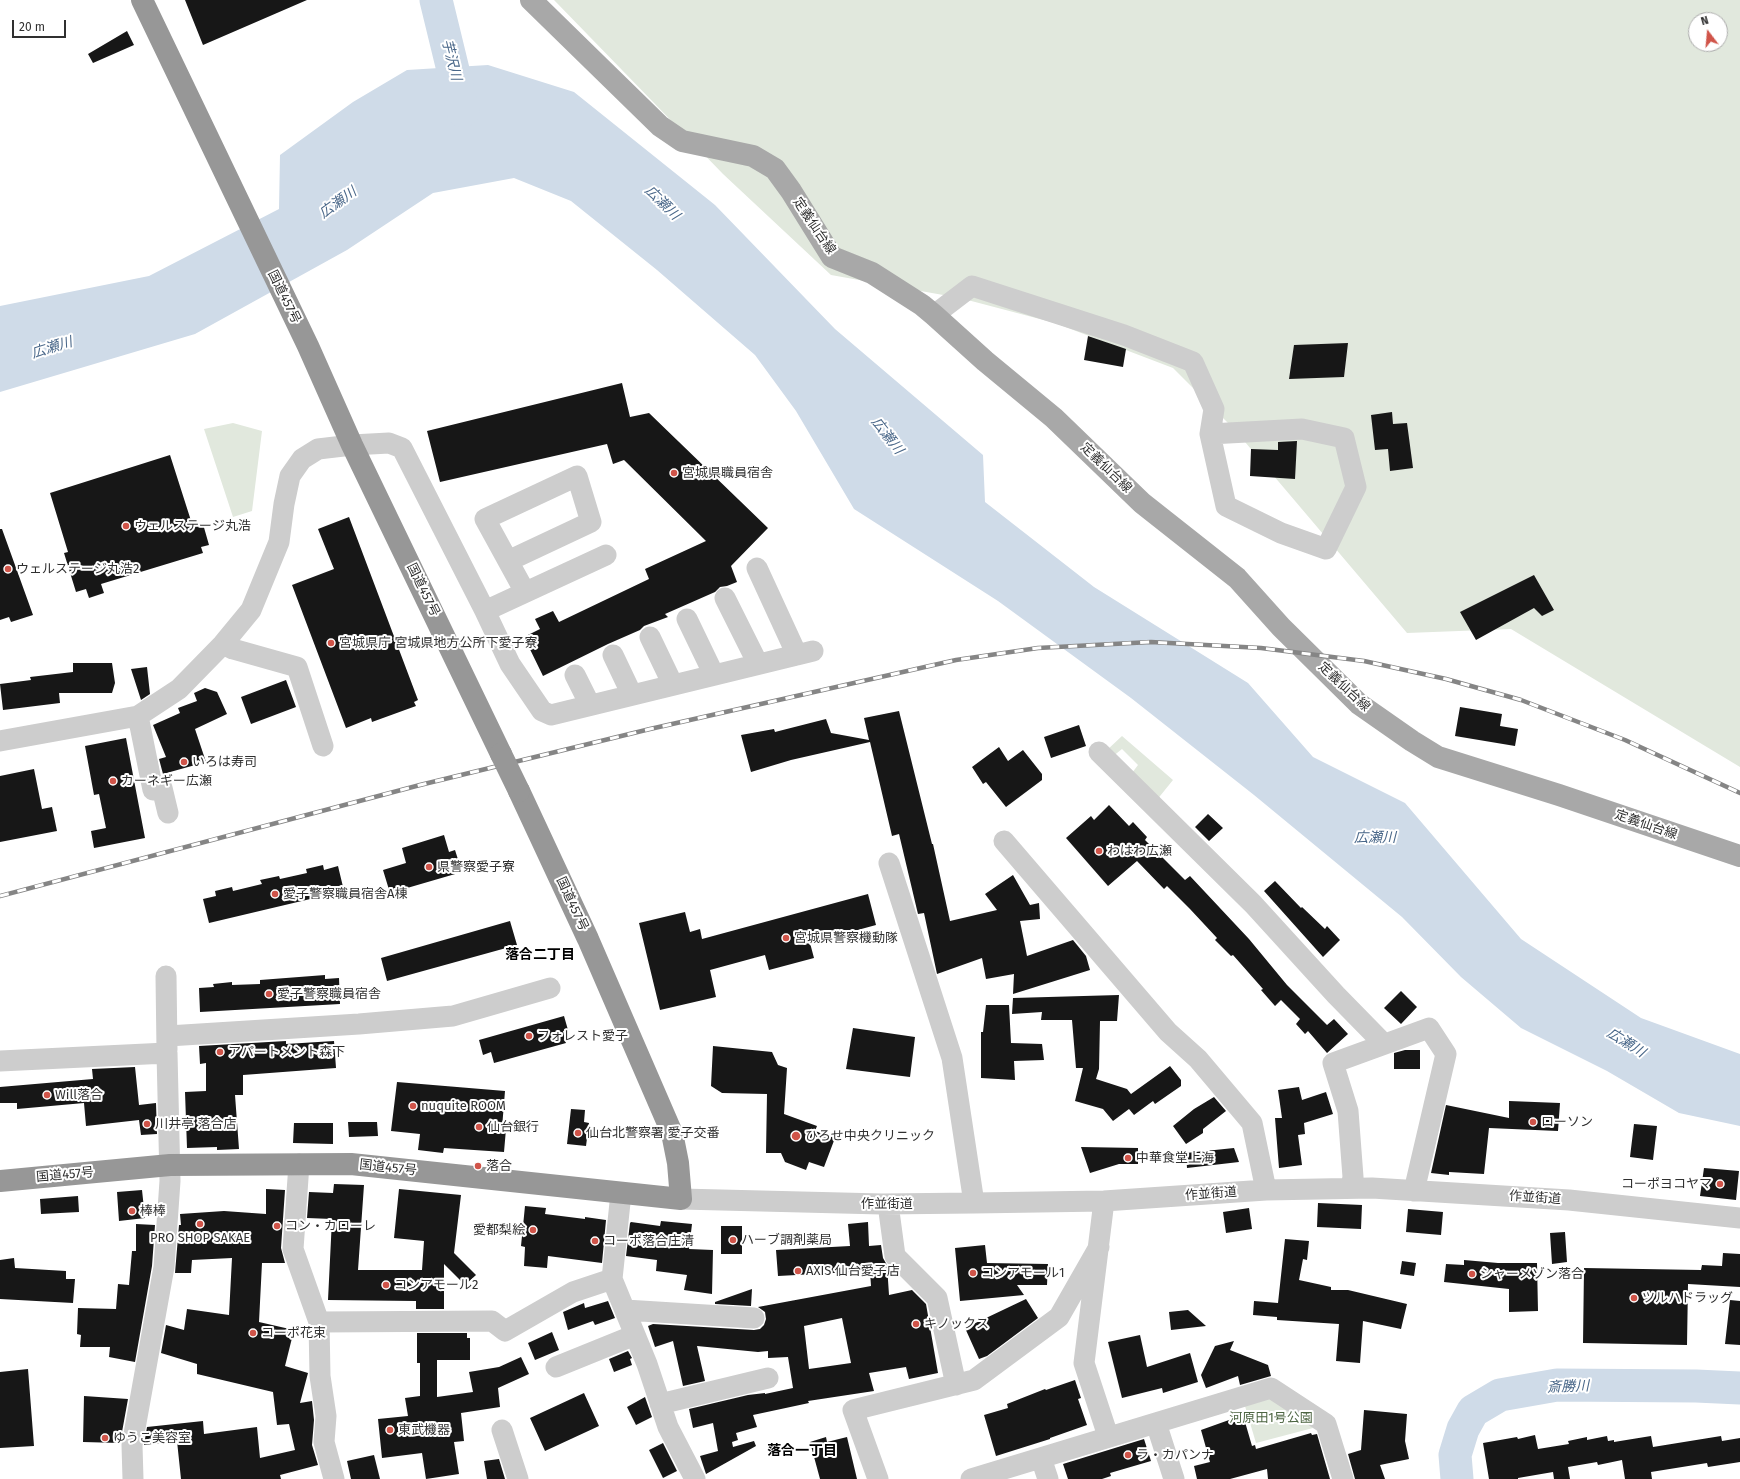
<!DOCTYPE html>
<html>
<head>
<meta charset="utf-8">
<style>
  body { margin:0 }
  #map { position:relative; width:1740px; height:1479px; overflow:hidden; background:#fff; font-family:"Fira Sans",sans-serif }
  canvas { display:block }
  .north { position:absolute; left:1688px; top:12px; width:40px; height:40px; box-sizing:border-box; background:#fff; border:1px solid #acacac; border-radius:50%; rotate:344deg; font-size:11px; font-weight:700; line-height:16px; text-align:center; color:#303030 }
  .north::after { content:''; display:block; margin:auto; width:14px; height:18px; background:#d05449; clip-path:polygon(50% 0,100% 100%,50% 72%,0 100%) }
  .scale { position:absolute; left:12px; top:20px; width:54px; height:18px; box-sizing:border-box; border:2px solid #303030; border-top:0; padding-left:5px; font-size:12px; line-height:14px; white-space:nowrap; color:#303030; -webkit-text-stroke:3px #fff; paint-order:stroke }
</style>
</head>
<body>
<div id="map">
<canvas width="1740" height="1479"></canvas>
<div class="north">N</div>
<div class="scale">20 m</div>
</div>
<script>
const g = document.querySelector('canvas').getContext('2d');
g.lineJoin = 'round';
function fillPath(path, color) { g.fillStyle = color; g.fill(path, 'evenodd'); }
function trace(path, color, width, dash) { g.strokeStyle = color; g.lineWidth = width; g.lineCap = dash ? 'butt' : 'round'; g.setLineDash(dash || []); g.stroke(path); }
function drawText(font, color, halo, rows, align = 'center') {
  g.font = font + ' "Fira Sans","Noto Sans JP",sans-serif'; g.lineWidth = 4; g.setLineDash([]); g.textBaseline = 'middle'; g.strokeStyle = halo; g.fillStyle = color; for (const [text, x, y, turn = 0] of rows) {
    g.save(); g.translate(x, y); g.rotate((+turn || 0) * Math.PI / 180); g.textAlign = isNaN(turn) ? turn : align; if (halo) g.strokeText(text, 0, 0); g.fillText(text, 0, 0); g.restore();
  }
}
fillPath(new Path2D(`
  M554 0H1740V767L1511 629 1407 633 1234 429 1173 368 1055 323 960 298 831 275 723 174ZM1696 20H1720V44H1696Z
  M233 423 262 431 252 511 233 517 204 429Z
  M1122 736 1173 780 1156 801 1132 773 1138 765 1122 749 1112 757 1106 751Z
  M1275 1395 1313 1428 1256 1443 1245 1406Z`), '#e1e8dd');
fillPath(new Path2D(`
  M488 65 574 92 715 205 835 329 983 455 985 502 1094 587 1248 683 1313 757 1405 803 1521 939 1641 1018 1740 1054V1126L1679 1113 1607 1071 1521 1028 1461 977 1402 917 1254 795 1131 698 998 601 854 509 796 411 755 355 657 270 571 201 514 178 433 193 347 250 195 334 0 392V306L149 276 279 209 280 155 353 102 407 70Z`), '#cfdbe8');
trace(new Path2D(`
  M436 0 463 111
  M1457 1479 1455 1455 1463 1429 1473 1411 1500 1395 1557 1385 1696 1386 1740 1388`), '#cfdbe8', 33);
fillPath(new Path2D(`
  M185 0H307L203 45Z
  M127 31 134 45 93 63 88 54Z
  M1088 336 1126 349 1123 367 1084 360Z
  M1348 343 1344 377 1289 379 1294 345Z
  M622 383 630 417 649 413 768 528 731 566 737 582 727 586 720 587 715 592 665 614 668 617 644 626 640 630 608 644 543 676 524 637 540 629 535 619 553 611 559 622 649 579 645 569 706 541 624 460 613 464 607 444 440 482 427 431Z
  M1392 412 1393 424 1407 423 1413 468 1390 471 1388 449 1375 450 1371 415Z
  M1297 441 1295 479 1250 476 1251 449 1278 450V442Z
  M170 455 193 527 203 524 209 545 201 547 203 553 101 584 104 593 89 598 86 589 76 592 64 553 68 552 50 493Z
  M349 517 418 700 414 702 416 706 372 722 371 718 346 728 292 585 334 569 318 529Z
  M0 529H2L33 615 11 622 9 617 0 620Z
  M1534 575 1554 610 1542 616 1534 608 1476 640 1460 612Z
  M73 663H112L115 683 112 693H59L60 703 3 710 0 684 31 680 30 677 73 672Z
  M147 667 150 694 141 700 131 669Z
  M286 680 296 707 251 724 241 697Z
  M205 688 217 692 227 714 195 729 206 762 163 774 159 759 166 757 153 725 180 713 178 708 197 701 194 693Z
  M1460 707 1502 714 1500 726 1518 729 1515 746 1455 736Z
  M899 711 932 844H933L950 921 997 910 985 894 1013 875 1030 905 1039 903 1040 919 1020 921 1027 956 1073 940 1086 956 1090 970 1013 994 1014 974 986 979 982 958 937 974 924 913 918 914 917 910 899 834 892 836 870 742 791 760 751 772 741 735 774 729 775 732 826 719 831 733 869 740 864 718Z
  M1079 725 1086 746 1051 758 1044 737Z
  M126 738 145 838 94 848 91 831 106 828 99 794 94 795 85 746Z
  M999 747 1008 761 1023 750 1042 774V780L1006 807 986 782 983 784 972 767Z
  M34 769 42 809 52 807 57 831 0 842V776Z
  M1109 805 1129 826 1133 822 1147 837 1145 840 1185 880 1190 876 1249 939 1287 985 1327 1025 1334 1019 1348 1034 1327 1053 1308 1031 1305 1034 1296 1024 1300 1019 1281 1000 1275 1006 1261 990 1263 989 1233 955 1231 956 1215 940 1217 938 1190 909 1167 886 1164 889 1137 861 1108 886 1066 838 1091 816 1094 820Z
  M1208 814 1223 828 1209 841 1195 827Z
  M444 835 449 852 455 850 462 872 390 893 383 870 406 863 402 848Z
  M323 865 324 870 338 866 344 891 209 923 203 899 216 896 215 891 232 887 233 891 262 884 260 880 279 876 280 879 307 873 306 869Z
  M1275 881 1301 908 1302 907 1325 929 1327 926 1340 940 1323 957 1264 891Z
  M868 894 876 925 810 943 814 958 769 970 765 955 710 970 716 997 660 1010 639 923 685 912 690 932 700 929 702 939Z
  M510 921 517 945 387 981 381 958Z
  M325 975V979L339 978 340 1004 200 1012 199 988 214 987 213 984 232 982V985L260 984V980Z
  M1401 991 1417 1007 1401 1024 1384 1008Z
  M1119 995 1117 1021H1100L1099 1069 1096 1079 1127 1089 1131 1094 1170 1066 1181 1080V1086L1155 1104 1153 1101 1134 1115 1129 1109 1113 1121 1103 1109 1075 1101 1083 1068H1076L1072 1020H1041L1042 1012 1012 1014 1013 998Z
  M986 1005H1009L1011 1043 1042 1044 1044 1060 1014 1061 1015 1080 981 1078V1032H983Z
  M564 1016 568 1030 563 1031 566 1043 494 1063 491 1052 483 1055 479 1040Z
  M853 1028 915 1037 910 1077 846 1069Z
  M286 1041V1044L334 1041 336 1068 243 1075V1095H235L239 1149 217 1150V1147L187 1148 185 1092 206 1091V1063L200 1064 199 1046Z
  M713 1046 772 1052 778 1065 787 1068 784 1114 817 1126 815 1131 835 1138 824 1167 809 1162 806 1170 785 1162 781 1153H766L767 1094 722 1093 711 1086Z
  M1405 1050H1420V1069H1394V1053Z
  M135 1067 139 1105 156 1103 157 1134 141 1135 139 1120 86 1126 84 1103 17 1109V1103H0V1087L93 1079 92 1069Z
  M397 1082 505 1091 502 1128 506 1129 504 1152 444 1148 443 1153 418 1150 420 1134 391 1131Z
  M1299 1087 1302 1100 1326 1092 1333 1114 1304 1123 1305 1134 1298 1135 1302 1165 1279 1168 1275 1118H1282L1278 1090Z
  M1214 1097 1226 1111 1203 1129V1133L1186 1144 1173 1126 1194 1109Z
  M1509 1101 1560 1103 1558 1131 1489 1128 1484 1174 1449 1172V1175L1431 1173 1446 1105 1509 1118Z
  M571 1109 585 1110 584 1122 589 1123 586 1146 567 1144Z
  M348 1122H377L378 1136 349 1137Z
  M294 1123H333V1144L293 1143Z
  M1634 1124 1657 1126 1653 1160 1630 1157Z
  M1081 1147 1138 1148V1164H1119L1090 1173Z
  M1234 1148 1239 1162 1187 1168 1186 1153Z
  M1704 1168 1739 1171 1736 1200 1700 1196Z
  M334 1184 364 1185 358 1270H422L424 1241 394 1238 399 1189 461 1195 454 1253 476 1275 465 1285 444 1264V1309H416V1301L328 1300 332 1219 307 1218 309 1192 333 1193Z
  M266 1189 285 1190 281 1248 285 1263H262L259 1322 294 1330 285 1366 308 1373 300 1403 312 1401 314 1420 312 1445 318 1465 280 1475 281 1479H181L177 1441 144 1445 147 1427 203 1421 204 1434 257 1427 260 1458 295 1450 289 1424 277 1425 273 1392 197 1374V1364L161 1353 166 1325 184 1330 187 1309 229 1315 232 1258 192 1260 191 1273H175L179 1225H181L180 1214 224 1211 266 1214Z
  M142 1190 145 1218 119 1221 117 1192Z
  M78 1196 79 1212 41 1214 40 1199Z
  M1318 1203 1362 1205 1361 1229 1317 1227Z
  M525 1206 546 1208 545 1214 585 1219V1217L606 1220 602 1263 548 1256 547 1268 524 1266 525 1247 521 1246Z
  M1249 1208 1252 1229 1226 1233 1223 1212Z
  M1408 1209 1443 1212 1441 1235 1406 1232Z
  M661 1221 692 1224 689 1249 713 1250 712 1294 684 1290 687 1275 656 1271 657 1260 626 1256 630 1223 631 1222 660 1226Z
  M868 1222 869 1246 881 1245 883 1258 887 1265 889 1295 912 1290 926 1304 938 1373 909 1379 906 1367 869 1373 874 1391 808 1401 809 1403 753 1415 757 1427 736 1433 738 1440 732 1442 733 1447 754 1441 756 1446 706 1474 700 1456 718 1451 713 1423 693 1428 689 1409 748 1395 765 1393V1394L793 1388 788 1357 768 1358V1351L758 1352 697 1346 705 1381 683 1386 673 1341 655 1347 648 1326 653 1324 754 1330 760 1329 764 1325 766 1319 765 1312 758 1307 871 1286 870 1271 778 1276 776 1250 850 1246 848 1224ZM842 1318 851 1363 809 1369 804 1326Z
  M136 1224 155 1225 152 1266 135 1362 109 1357 110 1347H80L81 1335 77 1334 78 1308 116 1309 118 1284 129 1285 132 1251H136Z
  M721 1226H742V1254H721Z
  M1565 1232 1567 1262 1552 1264 1550 1233Z
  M1285 1239 1309 1241 1307 1260 1303 1259 1299 1280 1331 1287V1290H1348L1407 1304 1401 1329 1363 1321 1360 1363 1336 1361 1339 1324 1277 1320V1317L1253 1315 1254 1301 1278 1303Z
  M985 1245 987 1263 1048 1264 1047 1285H1017L1024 1295 960 1301 955 1248Z
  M1723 1253 1740 1254V1287L1688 1284 1687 1345 1583 1343 1584 1268 1701 1270 1702 1265 1722 1266Z
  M14 1258 15 1268 66 1271V1279H75L73 1303 0 1299V1260Z
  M1464 1260 1498 1263H1537L1538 1311 1509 1312V1289L1444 1282 1446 1264 1464 1265Z
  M1402 1261 1416 1263 1414 1276 1400 1274Z
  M752 1289 751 1306 715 1304V1302Z
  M1026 1299 1038 1318 987 1356 979 1359 965 1328Z
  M1730 1300 1740 1301V1345L1725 1344Z
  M608 1301 615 1318 595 1325 593 1321 568 1330 563 1312 584 1303 585 1308Z
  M1188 1310 1206 1326 1171 1330 1169 1312Z
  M552 1332 559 1350 535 1360 528 1343Z
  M417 1333H467V1338H470V1360H437V1397L473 1392 469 1372 499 1367 521 1357 529 1374 498 1388 500 1407 461 1413 464 1441 454 1442 459 1474 426 1479 422 1453 382 1458 378 1419 408 1416 405 1398 420 1396V1363H417Z
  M1140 1335 1147 1367 1190 1353 1198 1382 1163 1393 1162 1388 1122 1398 1108 1342Z
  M1234 1341 1230 1350 1268 1365 1271 1376 1240 1385 1238 1376 1206 1388 1201 1375 1215 1346Z
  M628 1351 632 1358 630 1359 632 1365 614 1372 609 1359Z
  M28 1369 34 1446 0 1448V1372Z
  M1075 1380 1081 1398 1078 1399 1087 1425 1050 1438V1439L996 1456 984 1415 1008 1408 1007 1404 1045 1389 1046 1390Z
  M584 1393 599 1426 545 1451 530 1418Z
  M84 1396 128 1399 120 1443 83 1442Z
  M645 1397 652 1417 636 1425 627 1407Z
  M1364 1410 1407 1414 1405 1441 1409 1459 1380 1465 1385 1479H1355L1348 1454 1361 1450Z
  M1243 1415 1252 1446 1255 1445 1256 1449 1311 1433 1312 1435 1317 1434 1330 1479H1268L1267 1469 1230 1479H1197L1194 1466 1210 1462 1201 1430Z
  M1535 1435 1538 1449 1569 1444 1568 1441 1587 1437V1440L1607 1436 1608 1441 1614 1440V1442L1651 1436 1653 1447 1721 1436 1722 1441 1740 1438V1462L1708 1467 1707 1463 1651 1472 1652 1479H1625L1622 1460 1598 1465 1597 1462 1568 1467 1570 1479H1554L1553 1472 1518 1478V1479H1489L1483 1443 1517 1437 1518 1439Z
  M826 1437 827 1442 847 1437 857 1479H820L810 1442Z
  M1144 1439 1151 1461 1110 1473 1111 1476 1102 1479H1068L1063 1464Z
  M663 1443 677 1471 663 1478 649 1450Z
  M374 1455 380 1479H351L347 1461Z
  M499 1459 505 1479H487L484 1461Z`), '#171717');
trace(new Path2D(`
  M934 315 972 286 1124 335 1193 362 1214 409 1210 434 1226 506 1281 533 1326 549 1356 487 1344 438 1302 429 1210 434
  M508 561 591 522 577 476 485 519 525 592
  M757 568 797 655
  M725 598 758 664
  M485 611 606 555
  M687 619 714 675
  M650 637 673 685
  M223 644 233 649 297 667 323 746
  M613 655 632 695
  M575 675 590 705
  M138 716 153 790 162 788 168 813
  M0 741 138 716 179 689 223 644 251 610 279 542 284 504 290 476 302 459 318 449 352 445 389 443 402 448 485 611 510 664 542 711 551 715 813 651
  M1099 752 1253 904 1336 995 1383 1043
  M1004 841 1168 1032 1198 1059 1252 1123 1266 1190
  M889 863 952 1058 974 1203
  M166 976 167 1050
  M168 1036 359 1024 453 1016 550 988
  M0 1061 167 1053 170 1181 164 1267 132 1445 133 1479
  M299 1164 293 1249 319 1322 320 1376 326 1416 324 1442 334 1479
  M1351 1188 1353 1177 1348 1111 1333 1063 1429 1028 1446 1054 1414 1191
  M621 1193 612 1279 647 1364 668 1427 695 1479
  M681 1199 882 1204 974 1203 1104 1201 1266 1190 1372 1188 1569 1200 1740 1218
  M1104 1201 1084 1363 1108 1436
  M888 1204 895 1256 937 1298 956 1385
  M625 1310 754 1318
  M319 1322 492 1321 505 1331 573 1292 612 1279
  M556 1367 635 1335
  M660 1404 768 1378
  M1156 1423 1174 1479
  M502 1430 518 1479
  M1041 1458 1048 1479
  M878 1479 853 1410 974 1380 1059 1317 1099 1247
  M971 1479 1271 1388 1326 1424 1343 1479`), '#cdcdcd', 21);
trace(new Path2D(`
  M531 0 660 126 682 141 753 156 775 169 791 191 832 257 872 273 922 305 934 315 985 361 1054 418 1142 503 1237 578 1281 627 1359 704 1412 741 1438 757 1559 795 1740 856`), '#a8a8a8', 22);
trace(new Path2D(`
  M142 0 308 346 352 445 501 754
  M0 1181 170 1165 351 1164 681 1199 678 1163 672 1133 588 939 519 791`), '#979797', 22);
const rail = new Path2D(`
  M0 896 420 785 650 729 956 660 1038 648 1151 642 1261 648 1364 661 1446 679 1521 700 1625 740 1740 793`);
trace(rail, '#858585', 4.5);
trace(rail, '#fff', 3, [9]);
trace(new Path2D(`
  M501 754 519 791`), '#979797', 22);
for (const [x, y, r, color] of [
  [674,473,4,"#d05449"],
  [126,526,4,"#d05449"],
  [8,569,4,"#d05449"],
  [331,643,4,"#d05449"],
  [184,762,4,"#d05449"],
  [113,781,4,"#d05449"],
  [1099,851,4,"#d05449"],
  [429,867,4,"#d05449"],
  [275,894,4,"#d05449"],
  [786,938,4,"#d05449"],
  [269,994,4,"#d05449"],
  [529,1036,4,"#d05449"],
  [220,1052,4,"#d05449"],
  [47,1095,4,"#d05449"],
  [413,1106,4,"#d05449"],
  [1533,1122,4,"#d05449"],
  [147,1124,4,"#d05449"],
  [479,1127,4,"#d05449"],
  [578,1133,4,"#d05449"],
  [796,1136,5,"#d05449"],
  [1128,1158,4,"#d05449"],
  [478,1166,4,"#d05449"],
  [1720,1184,4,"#d05449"],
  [132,1211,4,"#d05449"],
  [200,1224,4,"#d05449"],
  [277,1226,4,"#d05449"],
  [533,1230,4,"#d05449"],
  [733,1240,4,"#d05449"],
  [595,1241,4,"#d05449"],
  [798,1271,4,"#d05449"],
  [973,1273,4,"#d05449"],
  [1472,1274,4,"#d05449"],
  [386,1285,4,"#d05449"],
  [1634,1298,4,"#d05449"],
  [916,1324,4,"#d05449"],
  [253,1333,4,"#d05449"],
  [390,1430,4,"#d05449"],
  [105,1438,4,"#d05449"],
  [1128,1455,4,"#d05449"]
]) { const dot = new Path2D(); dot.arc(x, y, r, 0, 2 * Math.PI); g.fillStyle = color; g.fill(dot); trace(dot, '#fff', 1.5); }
drawText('13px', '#303030', '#fff', [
  ["定義仙台線",814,226,56],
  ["国道457号",284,297,64],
  ["定義仙台線",1106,468,44],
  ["国道457号",423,590,64],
  ["定義仙台線",1344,687,43],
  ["定義仙台線",1646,825,19],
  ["国道457号",572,904,65],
  ["国道457号",388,1168,6],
  ["国道457号",65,1175,-5],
  ["作並街道",1211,1194,-4],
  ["作並街道",1535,1198,4],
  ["作並街道",887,1204]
]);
drawText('13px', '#303030', '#fff', [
  ["宮城県職員宿舎",682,473],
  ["ウェルステージ丸浩",134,526],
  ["ウェルステージ丸浩2",16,569],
  ["宮城県庁 宮城県地方公所下愛子寮",339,643],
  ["いろは寿司",192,762],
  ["カーネギー広瀬",121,781],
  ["わはわ広瀬",1107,851],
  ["県警察愛子寮",437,867],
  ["愛子警察職員宿舎A棟",283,894],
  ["宮城県警察機動隊",794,938],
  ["愛子警察職員宿舎",277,994],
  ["フォレスト愛子",537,1036],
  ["アパートメント森下",228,1052],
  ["Will落合",55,1095],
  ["nuquite ROOM",421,1106],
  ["ローソン",1541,1122],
  ["川井亭 落合店",155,1124],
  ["仙台銀行",487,1127],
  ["仙台北警察署 愛子交番",586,1133],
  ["ひろせ中央クリニック",805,1136],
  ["中華食堂上海",1136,1158],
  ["落合",486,1166],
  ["コーポヨコヤマ",1712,1184,"right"],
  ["棒棒",140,1211],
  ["コン・カローレ",285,1226],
  ["愛都梨絵",525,1230,"right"],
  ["PRO SHOP SAKAE",200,1238,"center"],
  ["ハーブ調剤薬局",741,1240],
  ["コーポ落合庄清",603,1241],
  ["AXIS 仙台愛子店",806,1271],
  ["コンアモール1",981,1273],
  ["シャーメゾン落合",1480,1274],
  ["コンアモール2",394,1285],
  ["ツルハドラッグ",1642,1298],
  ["キノックス",924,1324],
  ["コーポ花束",261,1333],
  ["東武機器",398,1430],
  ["ゆうこ美容室",113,1438],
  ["ラ・カパンナ",1136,1455]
], 'left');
drawText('13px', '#4e6643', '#fff', [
  ["河原田1号公園",1271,1418]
]);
drawText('italic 14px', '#486688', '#fff', [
  ["芋沢川",451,60,76],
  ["広瀬川",338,203,-36],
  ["広瀬川",662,203,44],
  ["広瀬川",52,348,-17],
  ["広瀬川",887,436,52],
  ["広瀬川",1375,838],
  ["広瀬川",1626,1043,32],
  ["斎勝川",1568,1387,-2]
]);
drawText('bold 14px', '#000', '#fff', [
  ["落合二丁目",540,955],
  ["落合一丁目",802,1451]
]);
</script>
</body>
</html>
